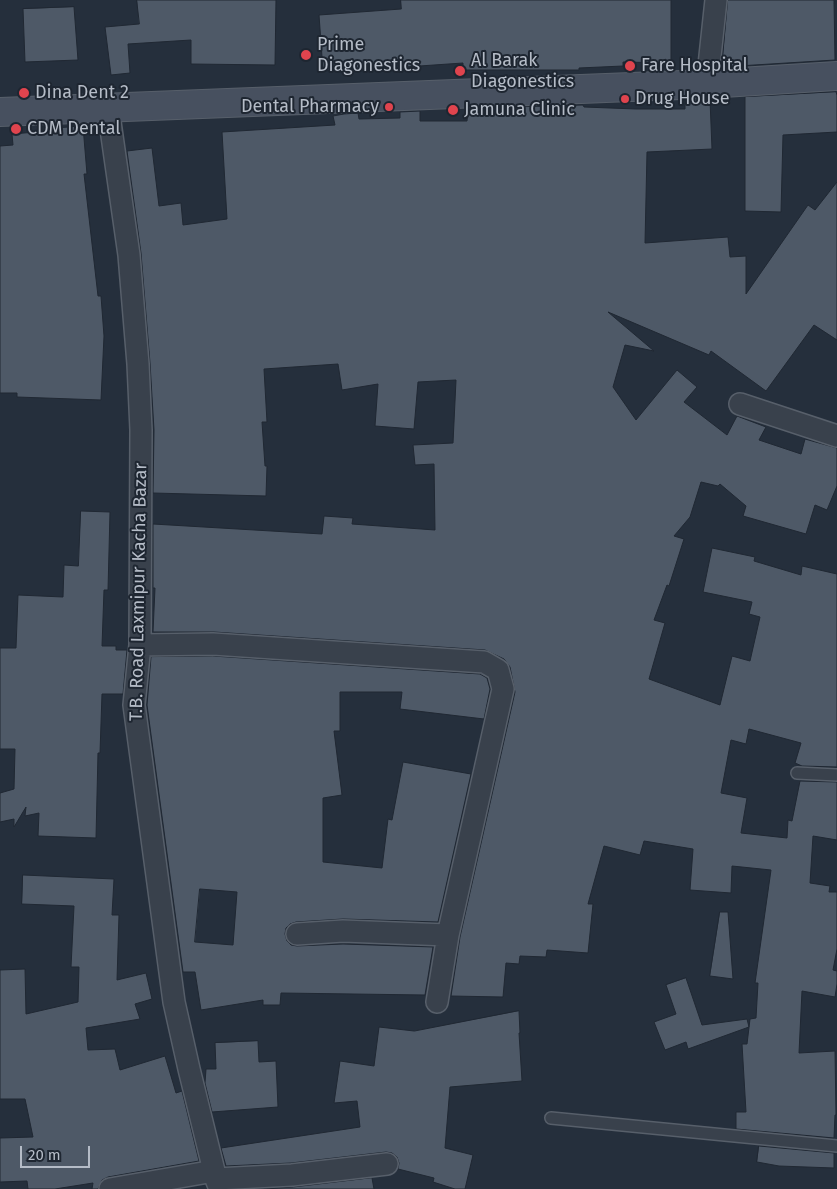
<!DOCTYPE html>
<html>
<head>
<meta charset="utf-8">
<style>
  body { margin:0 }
  #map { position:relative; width:837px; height:1189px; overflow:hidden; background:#252f3c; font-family:"Fira Sans",sans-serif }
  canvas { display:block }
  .scale { position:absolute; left:20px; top:1146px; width:70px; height:22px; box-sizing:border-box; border:2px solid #b5bcc7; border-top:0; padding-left:6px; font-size:15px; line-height:18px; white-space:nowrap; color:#b5bcc7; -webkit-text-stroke:4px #1e2631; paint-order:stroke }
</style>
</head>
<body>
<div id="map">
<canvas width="837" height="1189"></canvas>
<div class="scale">20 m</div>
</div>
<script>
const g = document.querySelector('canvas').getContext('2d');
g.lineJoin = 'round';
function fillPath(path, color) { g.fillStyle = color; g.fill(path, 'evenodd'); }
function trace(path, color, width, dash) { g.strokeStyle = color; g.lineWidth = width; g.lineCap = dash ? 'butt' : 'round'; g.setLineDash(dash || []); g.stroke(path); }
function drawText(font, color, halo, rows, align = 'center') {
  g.font = font + ' "Fira Sans",sans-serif'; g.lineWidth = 4; g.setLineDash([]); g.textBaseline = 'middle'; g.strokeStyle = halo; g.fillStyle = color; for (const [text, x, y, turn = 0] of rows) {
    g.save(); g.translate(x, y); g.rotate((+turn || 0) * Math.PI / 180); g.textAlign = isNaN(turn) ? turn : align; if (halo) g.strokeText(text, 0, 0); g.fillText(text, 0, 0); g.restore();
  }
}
const building = new Path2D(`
  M137 0H276L275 65 191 64V40L128 44 130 73 111 75 105 27 139 24Z
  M401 0H671V63L623 62V66L579 68V70H463V63L405 67V64L323 71 319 15 401 9Z
  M728 0H834L835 60 722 67Z
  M74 7 78 60 25 62 23 9Z
  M836 92 837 95V132L783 135 781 212 745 211V97Z
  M710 99 712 149 647 152 645 243 728 237 730 257 746 256V294L808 205 815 210 837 182V340L814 325 766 391 711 351 709 355 608 312 654 351 625 345 613 387 636 420 677 370 697 387 684 402 727 435 737 416 766 427 759 440 801 454 805 439 837 448V486L827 510 815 505 806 534 743 516 746 506 720 484 718 486 701 482 690 517 674 536 684 539 669 586 667 585 654 620 665 623 649 679 720 705 732 656 750 661 760 617 749 614 752 602 703 592 712 548 755 557 754 561 801 575 802 566 837 574V767L802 766 795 763 801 743 749 729 746 744 731 740 721 793 747 798 741 833 787 838 788 820 792 821 800 781 837 782V840L813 836 810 883 830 886 829 892H837V949L833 970 837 971V984L835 997 802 991 799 1053 835 1051 836 1115H835L834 1138 736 1129V1112H746L742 1044H747L750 1019 756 1018 758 983H755L771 870 732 866 731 893 690 890 693 849 644 841 640 855 604 846 588 904H593L588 953 547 950 546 957 520 956 519 964 506 963 503 997 451 996 460 937 515 692 510 667 504 659 485 650 214 632H153L155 588H153V524L322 534 324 516 353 518 352 524 435 530 434 464 415 465 413 445 453 443 456 380 418 382 414 429 375 426 378 384 342 390 338 364 264 369 267 422H262L265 466H267L266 496 153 493 154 430 150 363 141 253 127 151 152 148 159 206 181 203 183 225 227 219 222 132 335 125 333 116 344 114 358 113 359 119 400 118V112L420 111V121H467L468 109 511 111V107L583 105 584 107 636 109H685V100Z
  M83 126 87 174H84L98 296H101L104 336 101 400 17 397V393H0V146L13 145 12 134 60 130V128Z
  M81 511 110 512 108 590H104L102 646H116V650H127L123 694H102L100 753H98L96 838 38 836 39 813 25 816 26 807 14 827V819L0 822V793L14 789 15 749H0V648H16L18 595 63 597 64 565 78 566Z
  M213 656 480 674 487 678 490 689 484 719 400 709 402 692H340V731H334L342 795 323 798V862L382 868 388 819 392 820 403 762 471 774 438 922 343 919 296 922 290 924 286 928 285 934 287 941 291 945 297 946 343 944 433 947 425 995 281 993 280 1005H263V1000L201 1010 195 972H183L147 705 151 657ZM200 889 237 892 233 945 195 942Z
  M23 875 114 879 112 915H119L117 980 146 973 152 999 135 1004 140 1019 86 1028 88 1050 115 1049 120 1070 165 1056 176 1093 182 1091 199 1161 108 1177 102 1180 98 1189H92L93 1183 55 1189H28L27 1181 0 1182V1138L33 1137 25 1099H0V970L25 969 26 1014 78 1002 79 967H71L74 906 22 904Z
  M720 912H728L733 979 710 976Z
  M686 978 702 1025 747 1019 749 1027 688 1049 686 1042 665 1050 654 1022 676 1014 666 985Z
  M519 1011 520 1033H519L522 1081 450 1087 445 1148 473 1155 465 1189H455L433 1182 434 1178 398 1169 399 1163 397 1157 392 1153 386 1152 291 1163 226 1166 221 1148 360 1127 357 1101 334 1103 340 1061 374 1066 379 1027 414 1031Z
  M258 1041 259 1062 276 1061 278 1107 212 1112 205 1083 206 1069H216L215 1043Z
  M759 1146 834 1153V1168L779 1166 757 1162Z
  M372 1178 374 1189H264L293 1187Z`);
fillPath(building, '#4e5967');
trace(building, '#202833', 1);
const service = new Path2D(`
  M797 773 837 775
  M551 1118 837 1146`);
const minor = new Path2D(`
  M707 84 716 0
  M108 108 129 255 138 364 141 430 140 645 134 705 174 1002 189 1069 216 1179 220 1189
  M740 404 837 436
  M140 645 213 644 484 662 498 670 503 689 448 935 437 1002
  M297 934 343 931 448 935
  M216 1179 292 1175 387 1164
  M110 1189 214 1171`);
const secondary = new Path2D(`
  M0 112 707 84 837 76`);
trace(service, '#575f6a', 14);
trace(minor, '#575f6a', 24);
trace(secondary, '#575f6a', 30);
trace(service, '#39414c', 11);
trace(minor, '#39414c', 21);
trace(secondary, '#47505f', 28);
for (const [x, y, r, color] of [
  [306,55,6,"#e0444e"],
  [630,66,6,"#e0444e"],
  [460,71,6,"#e0444e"],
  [24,93,6,"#e0444e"],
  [625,99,5,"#e0444e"],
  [389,107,5,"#e0444e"],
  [453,110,6,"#e0444e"],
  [16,129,6,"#e0444e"]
]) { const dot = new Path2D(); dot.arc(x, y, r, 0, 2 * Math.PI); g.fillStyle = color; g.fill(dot); trace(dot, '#1e2631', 2); }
drawText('18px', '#b5bcc7', '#1e2631', [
  ["Prime",317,45],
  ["Diagonestics",317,66],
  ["Al Barak",471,61],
  ["Diagonestics",471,82],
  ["Fare Hospital",641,66],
  ["Dina Dent 2",35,93],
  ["Drug House",635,99],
  ["Dental Pharmacy",379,107,"right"],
  ["Jamuna Clinic",464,110],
  ["CDM Dental",27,129]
], 'left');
drawText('18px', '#b5bcc7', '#1e2631', [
  ["T.B. Road Laxmipur Kacha Bazar",139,592,-89]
]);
</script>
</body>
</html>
